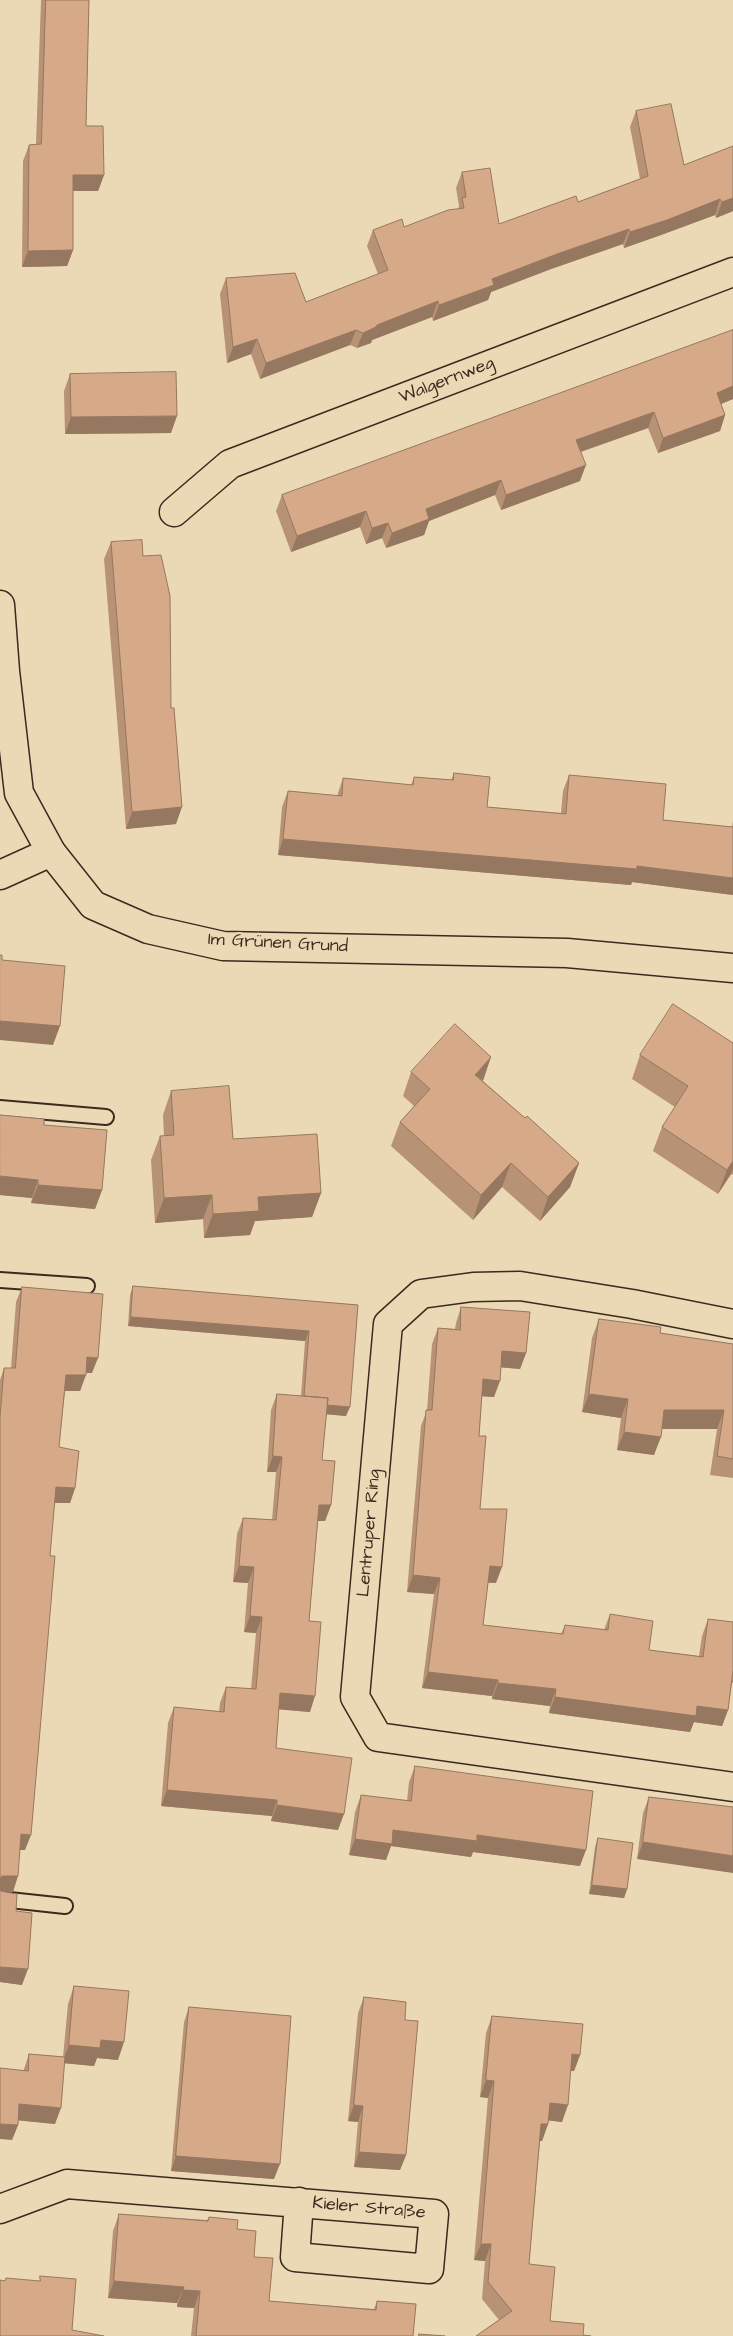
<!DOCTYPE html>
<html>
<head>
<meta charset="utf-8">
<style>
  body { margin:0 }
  canvas { display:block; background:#ebd9b6 }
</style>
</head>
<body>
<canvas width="733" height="2336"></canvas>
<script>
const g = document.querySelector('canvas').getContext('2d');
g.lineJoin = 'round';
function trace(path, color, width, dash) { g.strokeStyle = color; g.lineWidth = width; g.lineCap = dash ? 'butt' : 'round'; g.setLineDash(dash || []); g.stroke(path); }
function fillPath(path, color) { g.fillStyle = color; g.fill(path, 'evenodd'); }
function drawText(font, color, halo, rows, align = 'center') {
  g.font = font + ' "Architects Daughter",sans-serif'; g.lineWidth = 4.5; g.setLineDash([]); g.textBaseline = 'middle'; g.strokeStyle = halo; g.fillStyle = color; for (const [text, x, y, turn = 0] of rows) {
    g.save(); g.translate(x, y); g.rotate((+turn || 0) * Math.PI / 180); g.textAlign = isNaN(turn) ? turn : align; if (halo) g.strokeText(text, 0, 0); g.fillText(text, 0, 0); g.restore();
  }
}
const lane = new Path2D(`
  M0 1108 106 1117
  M0 1280 87 1286
  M0 1899 65 1906`);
const street = new Path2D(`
  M174 512 230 464 733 272
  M0 875 51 852
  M733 1324 632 1304 520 1286 473 1287 421 1294 388 1324 355 1697 378 1737 733 1787
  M0 2209 67 2184 434 2214 429 2269 295 2257 299 2202`);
const secondary = new Path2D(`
  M0 605 5 671 19 793 51 852 93 905 148 929 223 946 567 953 733 968`);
trace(lane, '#3b2a1e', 18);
trace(street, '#3b2a1e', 31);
trace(secondary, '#3b2a1e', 31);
trace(lane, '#ebd9b6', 14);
trace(street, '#ebd9b6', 28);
trace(secondary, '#ebd9b6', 28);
fillPath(new Path2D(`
  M41 0H89L86 126 104 175 98 191H73V250L67 266 22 267 23 161 29 145 36 144Z
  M636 111 684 165 733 146V211L716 218 715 215 661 235 624 248 623 244 551 269 491 292 488 300 433 321 432 317 372 340 371 343 357 348 350 345 260 379 251 354 227 363 220 294 226 278 306 302 378 274 367 246 373 230 404 227 458 209 459 206 456 188 462 172 499 224 578 202 640 179 630 127Z
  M733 330V399L721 404 725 415 720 431 658 453 648 428 581 452 580 481 501 510 495 495 429 521 424 535 386 548 382 538 366 544 360 527 291 552 276 511 282 495Z
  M70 374 171 433 65 434 64 391Z
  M111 542 143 556 171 708 176 824 126 829 104 559Z
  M454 773 487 807 561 813 563 791 569 775 663 820 732 827 733 821V895L632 882 631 885 278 855 282 807 288 791 337 796 343 778 411 785 414 777 451 780Z
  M733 1043V1175L731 1174 718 1194 653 1151 662 1127 675 1107 632 1079 640 1055Z
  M411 1072 483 1081 525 1118 579 1163 570 1187 540 1221 502 1187 473 1220 391 1146 400 1122 414 1106 403 1096Z
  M171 1091 233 1139 321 1193 312 1217 255 1221 250 1235 204 1238 203 1219 155 1223 151 1160 160 1136H164L163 1115Z
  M44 1125 102 1190 95 1209 31 1203 32 1198 0 1195Z
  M133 1286 358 1305 346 1416 326 1414 322 1460 331 1505 325 1521H318L309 1621 310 1712 279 1709 276 1748 338 1830 271 1821 272 1816 161 1806 168 1723 174 1707 219 1712 220 1703 226 1687 251 1689 256 1633 244 1632 248 1583 233 1582 237 1534 243 1518 272 1520 276 1472H267L271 1410 277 1394 301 1396 305 1341 128 1326 130 1295Z
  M22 1287 92 1373H86L80 1391H65L59 1447 75 1488 70 1503H54L25 1850H20L13 1892 1 1891 16 1911 22 1985 0 1982V1380L4 1368H11L16 1302Z
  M461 1307 526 1353 520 1369 501 1367 494 1397 482 1396 479 1436 480 1509 496 1583H488L483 1625 561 1634 565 1625 604 1630 610 1614 649 1650 699 1656 702 1636 708 1619 733 1622V1683H732L728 1710 722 1726 694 1722 690 1732 549 1713 550 1706 492 1699V1696L422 1688 434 1594 407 1592 421 1426 427 1410 432 1344 438 1328 455 1329 456 1323Z
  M599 1319 660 1333 733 1344V1478L710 1475 717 1429H662L654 1455 617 1450 621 1418 582 1412 592 1338Z
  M415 1766 580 1866 473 1852 471 1857 391 1846 386 1860 349 1855 355 1812 361 1795 407 1801 409 1782Z
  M649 1797 733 1807 637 1859 643 1813Z
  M598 1838 627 1889 624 1898 589 1894 595 1847Z
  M74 1986 118 2060 97 2058 94 2066 64 2063 55 2124 18 2120V2125L12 2140 24 2069 29 2054 63 2057 68 2004Z
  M364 1997 405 2020 406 2155 400 2170 354 2167 358 2122 348 2121 358 2013Z
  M189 2007 274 2179 171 2171 184 2022Z
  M492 2016 580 2055 574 2071H571L562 2122 548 2120V2124L542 2141H540L529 2264 550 2321 583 2335 476 2336 499 2320 482 2299 485 2261 474 2260 488 2098 480 2097 486 2033Z
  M119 2214 207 2220 209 2217 237 2229 254 2257 269 2301 374 2309 377 2301 413 2336H191L194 2308 177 2307V2303L108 2298 113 2231Z`), '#b89275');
fillPath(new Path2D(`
  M73 175H104L98 191H67Z
  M733 198V211L716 218 722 202Z
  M720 199 715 215 661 235 624 248 630 232Z
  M629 229 623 244 551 269 491 292 488 300 433 321 439 305 492 279 557 254Z
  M73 250 67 266 22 267 28 251Z
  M438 301 432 317 372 340 371 343 357 348 363 333 377 325Z
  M356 330 350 345 260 379 266 363Z
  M257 339 251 354 227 363 233 347Z
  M733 386V399L711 408 717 393Z
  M654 412 648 428 571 455 576 440Z
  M725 415 720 431 658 453 663 438Z
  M177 416 171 433 65 434 71 417Z
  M586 465 580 481 501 510 506 495Z
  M501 480 495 495 429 521 424 535 386 548 392 533 426 509Z
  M366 511 360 527 291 552 297 536Z
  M388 523 382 538 366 544 372 528Z
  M182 807 176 824 126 829 132 812Z
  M283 839 637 866 733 878V895L632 882 631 885 278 855Z
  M0 1021 60 1026 53 1045 0 1040Z
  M491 1057 483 1081 475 1075Z
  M733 1161V1169L731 1174 718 1194 727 1170Z
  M511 1163 502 1187 473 1220 481 1195Z
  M579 1163 570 1187 540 1221 548 1197Z
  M0 1176 38 1180 32 1198 0 1195Z
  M38 1185 102 1190 95 1209 31 1203Z
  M321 1193 312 1217 255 1221 250 1235 204 1238 213 1214 258 1197Z
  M212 1195 203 1219 155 1223 164 1198Z
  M131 1317 309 1331 305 1341 128 1326Z
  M502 1351 526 1353 520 1369 496 1367Z
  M87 1357 98 1358 92 1373H82Z
  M66 1375H86L80 1391H61Z
  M483 1379 500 1381 494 1397 477 1396Z
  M589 1394 628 1399 621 1418 582 1412Z
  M304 1403 350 1407 346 1416 300 1412Z
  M664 1410H724L717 1429H658Z
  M624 1432 661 1437 654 1455 617 1450Z
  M273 1456 282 1457 276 1472H267Z
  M56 1487 75 1488 70 1503H50Z
  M319 1505H331L325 1521H313Z
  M239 1566 254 1567 248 1583 233 1582Z
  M490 1566 502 1567 496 1583 484 1582Z
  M413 1575 440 1578 434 1594 407 1592Z
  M250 1616 262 1617 256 1633 244 1632Z
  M428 1672 498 1680 492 1696 422 1688Z
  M498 1683 556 1689 550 1706 492 1699Z
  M280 1693 315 1696 310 1712 274 1709Z
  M555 1697 697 1706 728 1710 722 1726 694 1722 690 1732 549 1713Z
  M167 1790 277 1800 272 1816 161 1806Z
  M277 1805 344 1814 338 1830 271 1821Z
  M393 1830 477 1835 586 1850 580 1866 473 1852 471 1857 391 1846 386 1860 349 1855 355 1839Z
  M21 1834 31 1835 25 1850H16Z
  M643 1842 733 1856V1873L637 1859Z
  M2 1876H18L13 1892 0 1891V1879Z
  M592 1885 627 1889 624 1898 589 1894Z
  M0 1967 28 1969 22 1985 0 1982Z
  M101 2040 124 2042 118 2060 97 2058 94 2066 62 2063 69 2045Z
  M572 2054 580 2055 574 2071 566 2070Z
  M486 2080 494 2081 488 2098 480 2097Z
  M550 2103 568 2105 562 2122 544 2120Z
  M19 2104 61 2108 55 2124 14 2120Z
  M354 2105 363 2106 358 2122 348 2121Z
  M0 2124 18 2125 12 2140 0 2139Z
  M541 2124H548L542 2141H535Z
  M359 2152 406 2155 400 2170 354 2167Z
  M176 2156 280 2164 274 2179 171 2171Z
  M481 2244H491L485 2261 474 2260Z
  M114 2281 184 2287 177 2303 108 2298Z
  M183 2290 200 2291 194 2308 177 2307Z`), '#96775f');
const building = new Path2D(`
  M46 0H89L86 126H103L104 175H73V250L28 251 29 145 41 144Z
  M671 104 684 165 733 146V198L722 202 720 199 667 220 630 232 629 229 557 254 492 279 494 285 439 305 438 301 377 325 376 327 363 333 356 330 266 363 257 339 233 347 226 278 295 273 306 302 388 270 373 230 402 219 404 227 448 210 464 208 462 198 466 197 462 172 490 168 499 224 576 196 578 202 648 176 636 111Z
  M733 330V386L717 393 725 415 663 438 654 412 576 440 586 465 506 495 501 480 426 509 429 519 392 533 388 523 372 528 366 511 297 536 282 495Z
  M176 372 177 416 71 417 70 374Z
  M142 540 143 556 161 555 170 596 171 708H174L182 807 132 812 111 542Z
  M454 773 490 777 487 807 566 814 569 775 666 784 663 820 733 827V878L637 866V869L283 839 288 791 342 796 343 778 413 785 414 777 453 780Z
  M0 955H2V960L65 966 60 1026 0 1021Z
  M673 1004 733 1043V1161L727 1170 662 1127 688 1086 640 1055Z
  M455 1024 491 1057 475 1075 525 1118 527 1116 579 1163 548 1197 511 1163 481 1195 400 1122 430 1089 411 1072Z
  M229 1086 233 1139 317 1134 321 1193 258 1197 259 1211 213 1214 212 1195 164 1198 160 1136 174 1135 171 1091Z
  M0 1115 44 1119V1125L107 1130 102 1190 38 1185V1180L0 1176Z
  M133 1286 358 1305 350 1407 327 1405 328 1398 304 1396 309 1331 131 1317Z
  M22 1287 103 1294 98 1358 87 1357 86 1375H66L59 1447 79 1451 75 1488 56 1487 50 1556H55L31 1835 21 1834 18 1876H2L0 1879V1417L4 1368H15Z
  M461 1307 530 1312 526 1353 502 1351 500 1381 483 1379 479 1436H486L480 1509H507L502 1567 490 1566 483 1625 563 1634 565 1625 608 1630 610 1614 653 1621 649 1650 703 1657 708 1619 733 1622V1670L728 1710 697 1706 696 1716 555 1697 556 1689 498 1683V1680L428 1672 440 1578 413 1575 426 1410H432L438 1328 460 1330Z
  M599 1319 661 1327 660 1333 733 1344V1459L717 1456 724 1410H664L661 1437 624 1432 628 1399 589 1394Z
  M277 1394 328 1398 322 1460 335 1461 331 1505H319L309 1621 321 1622 315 1696 280 1693 276 1748 352 1758 344 1814 277 1805V1800L167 1790 174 1707 224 1712 226 1687 256 1689 262 1617 250 1616 254 1567 239 1566 243 1518 276 1520 282 1457 273 1456Z
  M415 1766 593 1791 586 1850 477 1835V1841L393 1830 392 1844 355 1839 361 1795 411 1801Z
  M649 1797 733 1807V1856L643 1842Z
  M598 1838 633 1843 627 1889 592 1885Z
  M0 1889 1 1891 17 1894 16 1911 32 1913 28 1969 0 1967Z
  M74 1986 129 1991 124 2042 101 2040 100 2048 69 2045Z
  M364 1997 406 2002 405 2020 418 2021 406 2155 359 2152 363 2106 354 2105Z
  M189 2007 291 2016 280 2164 176 2156Z
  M492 2016 583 2024 580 2055 572 2054 568 2105 550 2103 548 2124H541L529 2264 555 2267 550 2321 584 2324 583 2335 591 2336H476L512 2311 488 2282 491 2244H481L494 2081 486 2080Z
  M29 2054 65 2057 61 2108 19 2104 18 2125 0 2124V2068L28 2071Z
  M119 2214 208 2221 209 2217 238 2220 237 2229 256 2231 254 2257 273 2258 269 2301 376 2310 377 2301 416 2304 413 2336H196L200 2291 183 2290 184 2287 114 2281Z
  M40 2276 76 2279 72 2330 104 2336H0V2280L5 2281 6 2278 40 2281Z
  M419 2334 445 2336H419Z`);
fillPath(building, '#d6aa88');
trace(building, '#96775f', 1);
drawText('18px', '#3b2a1e', '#ebd9b6', [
  ["Walgernweg",447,381,-21],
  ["Im Grünen Grund",278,944,3],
  ["Lentruper Ring",370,1533,-85],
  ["Kieler Straße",369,2209,5]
]);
</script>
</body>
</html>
